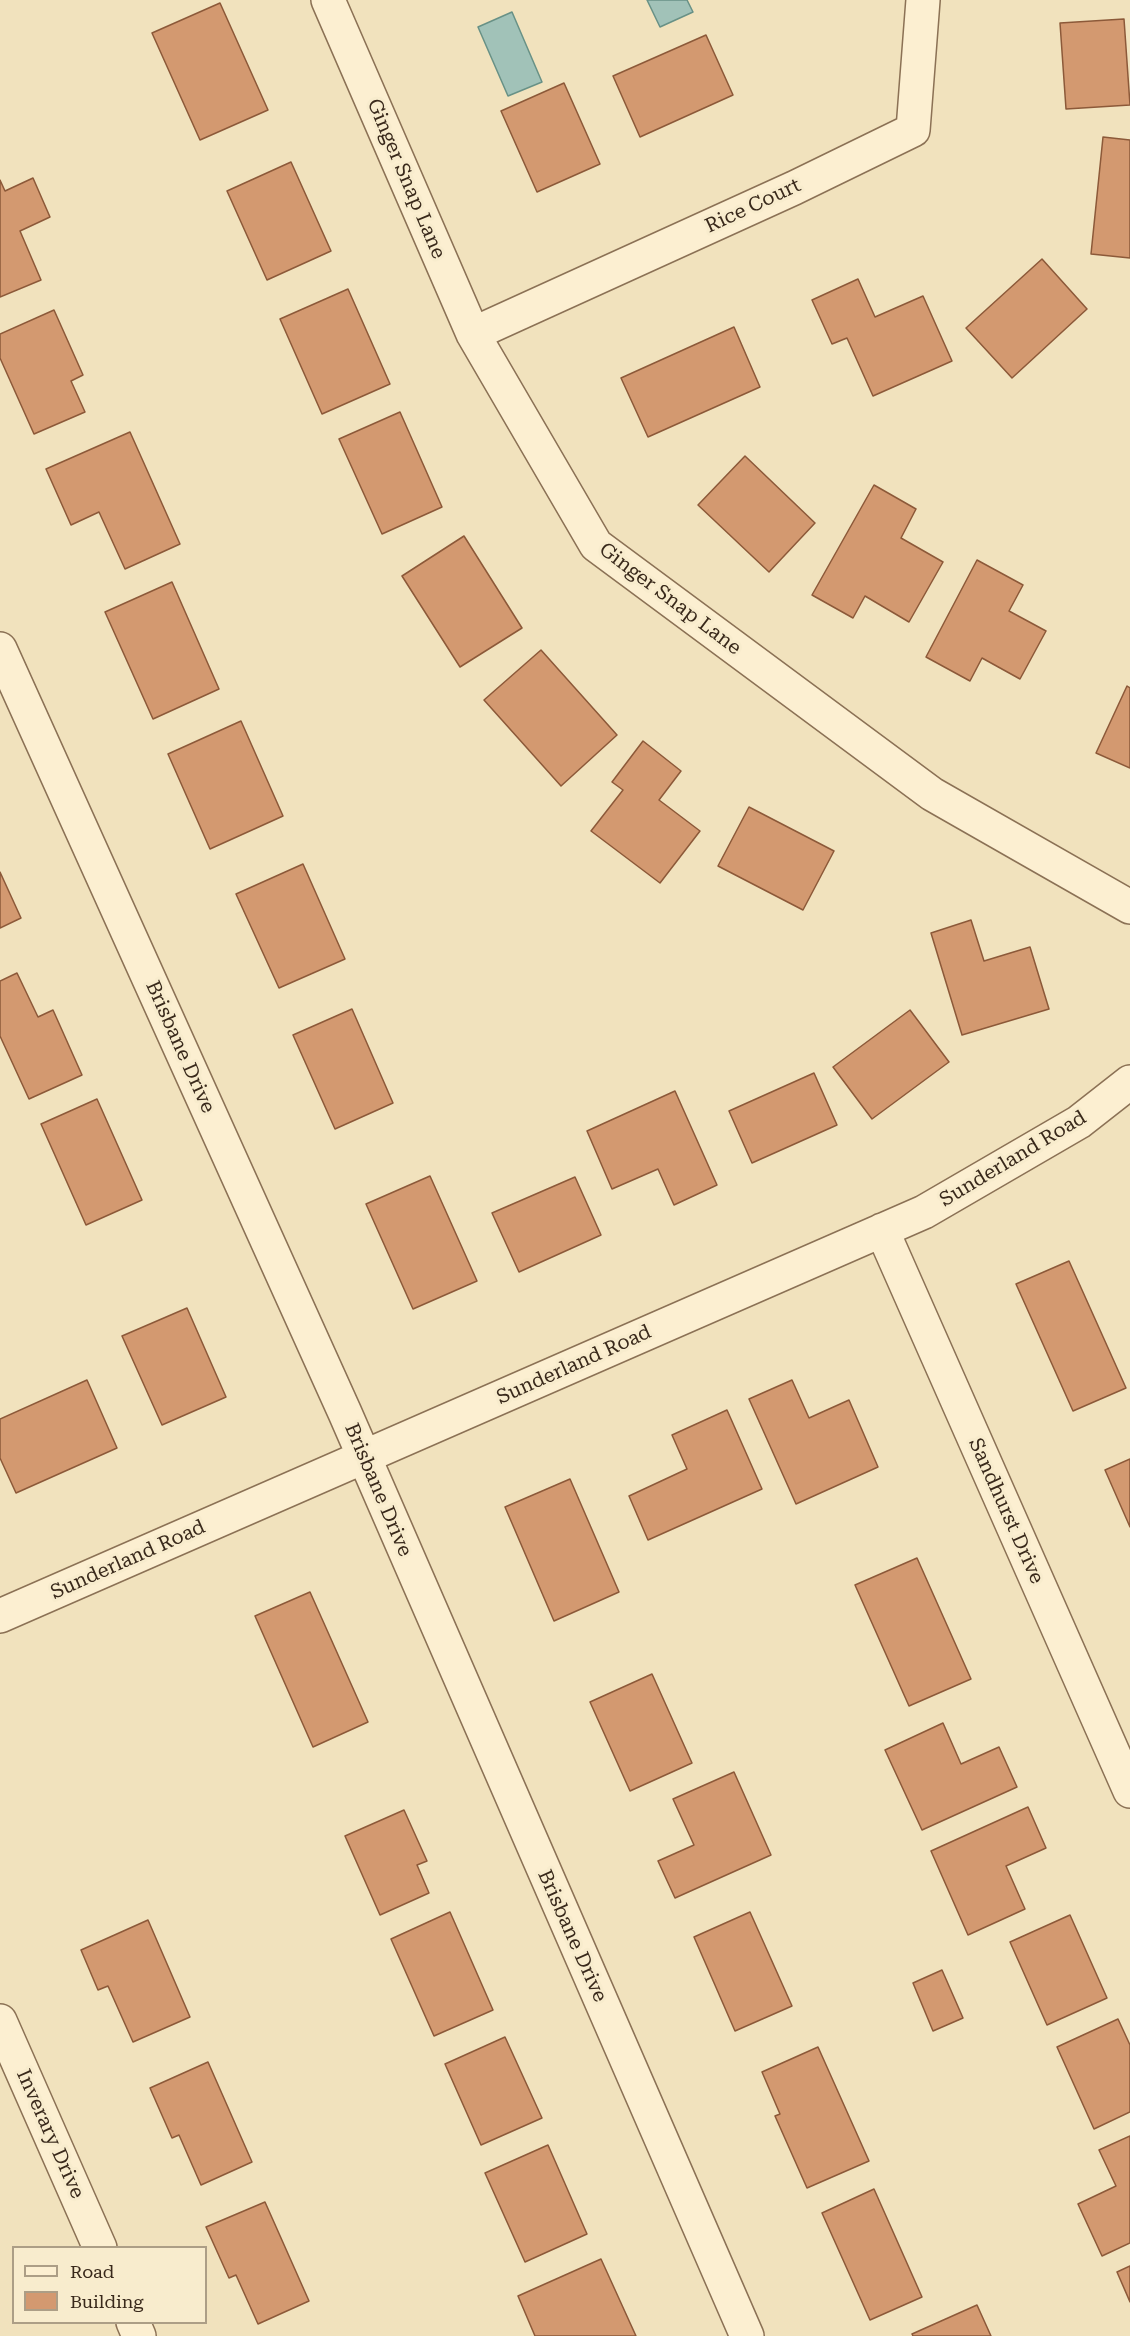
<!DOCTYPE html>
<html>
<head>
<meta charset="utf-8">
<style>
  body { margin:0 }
  #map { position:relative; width:1130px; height:2336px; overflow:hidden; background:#f1e2bd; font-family:"Roboto Serif",serif }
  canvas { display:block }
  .legend { position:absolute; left:12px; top:2246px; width:195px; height:78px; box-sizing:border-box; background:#f8eccd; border:2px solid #ac9e86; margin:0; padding:8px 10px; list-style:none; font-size:18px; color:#39291b }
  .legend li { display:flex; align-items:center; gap:12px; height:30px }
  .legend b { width:30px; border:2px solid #ac9e86 }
</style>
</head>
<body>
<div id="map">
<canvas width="1130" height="2336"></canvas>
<ul class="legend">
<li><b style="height:8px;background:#fcefd1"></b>Road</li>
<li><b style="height:16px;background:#d39970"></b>Building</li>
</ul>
</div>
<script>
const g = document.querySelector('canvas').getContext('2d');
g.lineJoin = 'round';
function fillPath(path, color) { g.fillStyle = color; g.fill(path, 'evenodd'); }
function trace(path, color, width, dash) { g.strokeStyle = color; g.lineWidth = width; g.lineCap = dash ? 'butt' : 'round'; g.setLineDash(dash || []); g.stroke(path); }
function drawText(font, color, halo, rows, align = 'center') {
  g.font = font + ' "Roboto Serif",serif'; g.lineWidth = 6; g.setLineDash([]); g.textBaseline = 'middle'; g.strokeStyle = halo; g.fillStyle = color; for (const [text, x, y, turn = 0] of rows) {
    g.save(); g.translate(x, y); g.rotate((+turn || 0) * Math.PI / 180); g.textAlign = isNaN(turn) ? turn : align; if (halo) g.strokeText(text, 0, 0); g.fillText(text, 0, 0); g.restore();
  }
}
const water = new Path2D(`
  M647 0H687L693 12 660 27Z
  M512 12 542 82 508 96 478 27Z`);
fillPath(water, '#a1c2b8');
trace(water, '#689186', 1.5);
const building = new Path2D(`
  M220 3 268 110 200 140 152 33Z
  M1124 19 1130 105 1066 109 1060 23Z
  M706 35 733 95 640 137 613 76Z
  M564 83 600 164 537 192 501 111Z
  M1103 137 1130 140V258L1091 254Z
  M291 162 331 251 267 280 227 191Z
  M33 178 50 217 20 231 41 280 0 297V180L5 191Z
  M1042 259 1087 309 1012 378 966 328Z
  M858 279 875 317 923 296 952 361 873 396 847 338 832 344 812 300Z
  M348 289 390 384 322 414 280 319Z
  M54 310 83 375 71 381 85 412 34 434 0 358V334Z
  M734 327 760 387 648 437 621 378Z
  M400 412 442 507 382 534 339 439Z
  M130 432 180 544 125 569 99 512 71 525 46 469Z
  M745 456 815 523 769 572 698 505Z
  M874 485 916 509 901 538 943 562 909 622 865 596 853 618 812 595Z
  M464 536 522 628 460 667 402 576Z
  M977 560 1023 585 1009 611 1046 631 1020 679 982 658 970 681 926 657Z
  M172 582 219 689 153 719 105 612Z
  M541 650 617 735 561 786 484 700Z
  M1127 686 1130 688V768L1096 753Z
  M241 721 283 816 210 849 168 754Z
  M643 741 681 771 659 800 700 831 660 883 591 831 623 790 612 782Z
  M749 807 834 851 803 910 718 866Z
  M303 864 345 959 279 988 236 894Z
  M0 872 21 918 0 928Z
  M971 920 984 961 1030 947 1049 1009 962 1035 931 933Z
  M17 973 38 1017 53 1010 82 1075 29 1099 0 1036V981Z
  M352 1009 393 1103 335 1129 293 1035Z
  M910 1010 949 1062 872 1119 833 1067Z
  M814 1073 837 1125 752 1163 729 1111Z
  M675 1091 717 1185 674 1205 658 1169 612 1189 587 1131Z
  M97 1099 142 1200 86 1225 41 1124Z
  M430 1176 477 1281 413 1309 366 1204Z
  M575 1177 601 1235 519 1272 492 1213Z
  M1069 1261 1126 1388 1073 1411 1016 1284Z
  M187 1308 226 1397 162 1425 122 1336Z
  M87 1380 117 1448 16 1493 0 1458V1419Z
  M792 1380 809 1418 849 1400 878 1467 796 1504 749 1399Z
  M727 1410 762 1489 648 1540 629 1496 687 1469 672 1435Z
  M1130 1459V1527L1105 1470Z
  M570 1479 619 1592 554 1621 505 1507Z
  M917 1558 971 1679 909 1706 855 1585Z
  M310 1592 368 1722 313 1747 255 1616Z
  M652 1674 692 1763 630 1791 590 1702Z
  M943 1723 961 1764 999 1747 1017 1787 922 1830 885 1750Z
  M734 1772 771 1855 675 1898 658 1861 694 1845 673 1799Z
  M1028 1807 1046 1848 1006 1866 1025 1909 968 1935 931 1851Z
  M404 1810 427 1861 417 1865 429 1893 380 1915 345 1836Z
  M450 1912 493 2010 434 2036 391 1939Z
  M750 1912 792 2006 735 2031 694 1937Z
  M1070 1915 1107 1998 1047 2025 1010 1942Z
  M148 1920 190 2017 133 2042 108 1986 98 1990 81 1950Z
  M942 1970 963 2018 933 2031 913 1983Z
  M1118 2019 1130 2045V2112L1094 2129 1057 2047Z
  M505 2037 542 2118 481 2145 445 2064Z
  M818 2047 869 2161 807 2188 775 2116 780 2114 762 2072Z
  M208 2062 252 2162 201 2185 179 2135 172 2138 150 2088Z
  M1130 2136V2243L1102 2256 1078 2204 1116 2186 1099 2150Z
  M548 2145 587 2234 525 2262 485 2173Z
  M874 2189 922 2297 870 2320 822 2213Z
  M265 2202 309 2301 258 2324 236 2275 229 2278 206 2227Z
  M601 2259 636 2336H535L518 2296Z
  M1130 2266V2302L1117 2272Z
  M977 2305 991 2336H913L912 2334Z`);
fillPath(building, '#d39970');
trace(building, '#8c5939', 1.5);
const street = new Path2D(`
  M328 0 473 334 596 545 932 794 1130 907
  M473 334 794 188 913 130 923 0
  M0 649 345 1413 747 2336
  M882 1230 1130 1791
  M0 1616 924 1212 1079 1122 1130 1082
  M0 2021 100 2248
  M133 2322 139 2336`);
trace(street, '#8b7155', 36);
trace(street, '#fcefd1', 33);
drawText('20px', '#39291b', '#f8eccd', [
  ["Ginger Snap Lane",406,179,67],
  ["Rice Court",753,206,-25],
  ["Ginger Snap Lane",670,599,37],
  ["Brisbane Drive",180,1047,66],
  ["Sunderland Road",1013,1159,-31],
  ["Sunderland Road",574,1365,-24],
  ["Brisbane Drive",378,1490,67],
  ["Sandhurst Drive",1006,1511,66],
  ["Sunderland Road",128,1560,-24],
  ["Brisbane Drive",572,1936,66],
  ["Inverary Drive",50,2134,66]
]);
</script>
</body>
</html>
